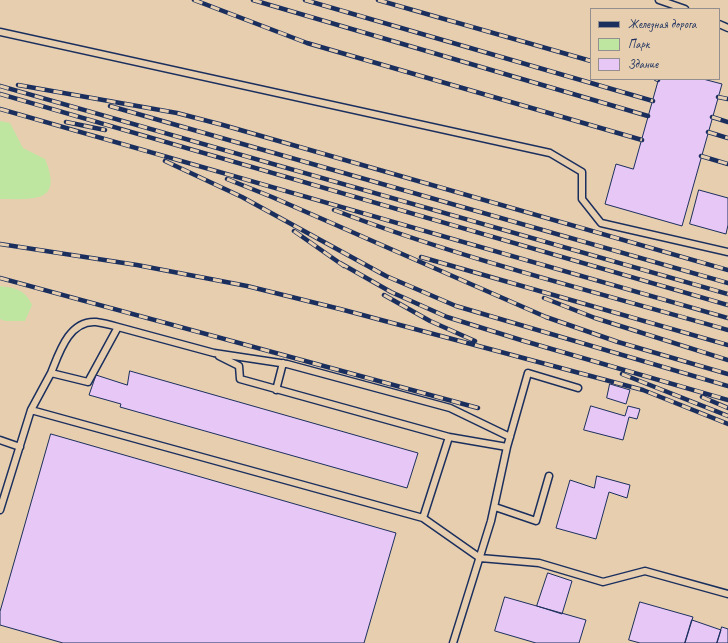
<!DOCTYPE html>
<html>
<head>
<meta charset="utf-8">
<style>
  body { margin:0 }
  #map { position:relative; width:728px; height:643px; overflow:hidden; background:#e6ceaf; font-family:Caveat,sans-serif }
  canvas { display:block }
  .legend { position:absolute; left:590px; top:8px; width:130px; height:72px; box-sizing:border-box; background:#e6ceaf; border:1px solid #958e8f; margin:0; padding:5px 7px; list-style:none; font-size:12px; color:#1b2f5e }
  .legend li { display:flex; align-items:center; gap:8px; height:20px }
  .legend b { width:20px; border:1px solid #958e8f }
</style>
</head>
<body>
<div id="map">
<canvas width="728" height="643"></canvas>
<ul class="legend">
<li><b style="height:5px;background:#1b2f5e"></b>Железная дорога</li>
<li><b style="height:11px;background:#bee6a1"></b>Парк</li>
<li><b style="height:11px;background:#e6c7f5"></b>Здание</li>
</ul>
</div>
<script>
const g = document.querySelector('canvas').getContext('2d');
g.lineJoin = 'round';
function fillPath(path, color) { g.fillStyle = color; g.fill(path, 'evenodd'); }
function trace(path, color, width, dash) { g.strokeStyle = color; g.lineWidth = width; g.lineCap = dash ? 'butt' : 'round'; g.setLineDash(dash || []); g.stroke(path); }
fillPath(new Path2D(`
  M0 121 10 123 23 148 45 159C64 204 32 199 0 199Z
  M0 286C17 288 25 290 32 305L25 321H5L0 319Z`), '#bee6a1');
const building = new Path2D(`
  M659 79H703L722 84 682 226 605 204 616 164 633 169Z
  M699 190 728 198V225L726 234 690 224Z
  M130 371 418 453 407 488 120 407 121 404 89 395 96 375 127 385Z
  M610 384 630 390 626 404 607 398Z
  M591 406 625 416 628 406 640 409 637 419 629 417 623 440 584 430Z
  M51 434 396 533 364 643H63L0 625V612Z
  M597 476 630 485 627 498 609 492 596 539 556 528 570 480 594 488Z
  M548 573 572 581 562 614 537 606Z
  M505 597 586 620 579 643H536L495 631Z
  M640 602 693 617 685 643H640L629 640Z
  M692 620 721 630 717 643H685Z
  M722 627 728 629V643H717Z`);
fillPath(building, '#e6c7f5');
trace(building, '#1b2f5e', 1);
const lane = new Path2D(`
  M659 0 685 9
  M719 24 728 28
  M0 32 550 153 582 172V199L601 223 728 252
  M219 356 239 366 240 379 449 437 507 447
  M51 373C59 353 69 320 96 322 104 323 111 325 118 327
  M276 390 283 363
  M31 410 423 518 480 558 539 563 603 582 645 571 728 594
  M0 440 20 447
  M495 507 536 521 549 476
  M0 510 31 410 51 373 88 382 118 327 214 353 287 364 450 408 510 437
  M423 518 449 437
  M453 643 491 521 507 447 528 373 578 388`);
trace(lane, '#1b2f5e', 9);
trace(lane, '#e6ceaf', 6);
const rail = new Path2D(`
  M194 0 307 43 642 140
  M253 0 648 116
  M305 0 653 101
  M378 0 591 61
  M656 79 658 80
  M18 85 177 113 223 125 728 270
  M0 86 728 294
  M0 94 728 305
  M718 97 728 99
  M110 106 728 283
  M0 109 728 318
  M712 117 728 122
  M66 122 105 130
  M708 132 728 138
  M701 156 728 164
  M165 161 242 197 386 276 456 306 728 386
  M227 179 272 197 546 317 618 342 728 374
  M334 210C462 259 596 292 728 330
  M294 231 344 266
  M0 244 137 265 247 286 340 309 643 390 728 424
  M421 257 728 345
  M340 263 391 292 447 317 524 341 728 400
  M0 278 478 408
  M384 295 430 321 475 341
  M544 298 595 318 728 360
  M622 374 728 416
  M702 397 728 408`);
trace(rail, '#1b2f5e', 4.5);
trace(rail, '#e6ceaf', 3, [9]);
</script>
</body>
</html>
